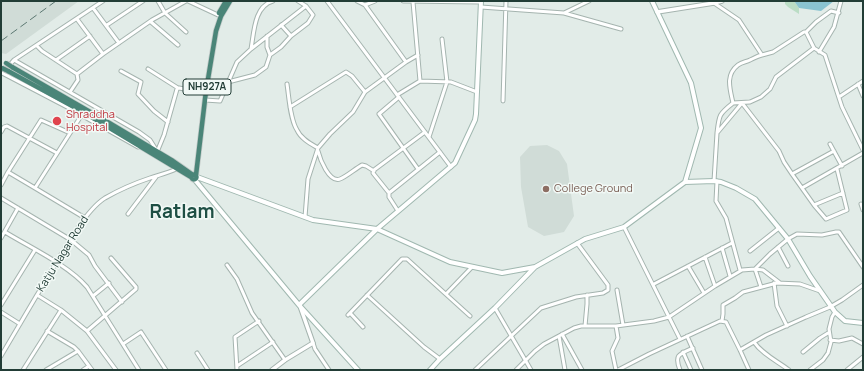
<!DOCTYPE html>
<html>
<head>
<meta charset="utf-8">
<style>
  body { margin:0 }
  #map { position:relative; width:864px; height:371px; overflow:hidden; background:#e2ece8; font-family:Manrope,sans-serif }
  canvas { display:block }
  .frame { position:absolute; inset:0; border:2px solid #223d36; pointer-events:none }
</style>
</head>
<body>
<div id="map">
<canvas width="864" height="371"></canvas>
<div class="frame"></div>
</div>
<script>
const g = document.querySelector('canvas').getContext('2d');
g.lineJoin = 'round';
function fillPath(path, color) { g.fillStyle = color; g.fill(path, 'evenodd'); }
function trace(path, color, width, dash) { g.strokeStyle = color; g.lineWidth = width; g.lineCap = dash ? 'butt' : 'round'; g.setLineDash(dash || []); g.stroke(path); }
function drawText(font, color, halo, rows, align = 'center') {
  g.font = font + ' Manrope,sans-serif'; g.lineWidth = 3; g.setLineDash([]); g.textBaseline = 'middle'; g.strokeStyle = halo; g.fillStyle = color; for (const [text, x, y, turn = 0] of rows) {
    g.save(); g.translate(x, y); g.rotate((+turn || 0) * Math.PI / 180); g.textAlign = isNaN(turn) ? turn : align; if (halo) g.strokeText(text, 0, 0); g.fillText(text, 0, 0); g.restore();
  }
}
fillPath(new Path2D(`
  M1 1H79L6 54 1 53Z
  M547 145 559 151 567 164 574 216 564 232 544 236 528 227 521 187 520 157 530 146Z`), '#d0dcd7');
fillPath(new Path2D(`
  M785 1H794L799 8V14L788 7 785 4Z`), '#bbddc5');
fillPath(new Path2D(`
  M794 1H834L821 11 799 8Z`), '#8ac4d1');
const minor = new Path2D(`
  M158 1 165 13 186 32
  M188 1 218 15
  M327 1 451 167
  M357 1 365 5 406 62
  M403 1 481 2
  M413 2 420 81
  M714 3 739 20 762 55C757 56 755 58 750 60 746 62 742 62 738 65 725 75 730 89 733 103L750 102 761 97 770 89 776 77 814 48 825 55 842 107 863 150
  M365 5 375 1
  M481 7 564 13 589 1
  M93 8 119 43
  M564 13 621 29
  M77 19 103 54 152 20 186 1
  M151 22 178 45
  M107 25 143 1
  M281 25 291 36
  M806 32 816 22 831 11 839 13
  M267 36V47L270 55
  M37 46 42 51 77 74 78 80 70 92
  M251 49C254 33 254 6 273 1
  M819 52 834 27 841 1
  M762 55 773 52 804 32H806L814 48
  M14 60 139 132 150 140 157 151
  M56 60 90 36
  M8 67 14 60 103 1
  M148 69 178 88
  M121 71 141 82 138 94 154 111 168 122
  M2 73 67 107 138 147
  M77 74 103 54
  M228 82 255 75 266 67 270 55 281 47 291 36 308 23 313 15 306 6
  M287 84C289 97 290 119 297 130 301 139 311 144 318 148
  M858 84 863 96
  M397 95 420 81 451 82 477 92
  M399 97 379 114 418 169
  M839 97 863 81
  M205 100 220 101 237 62 251 49 306 6 298 1
  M503 101 506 1
  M742 103 779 151 784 162 792 174 814 205 826 219 847 210 837 169
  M290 107 346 72 352 76 365 92
  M81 116 35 188 85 218
  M1 132 4 127 7 126 57 153
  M717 133C719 115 719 114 733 103
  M429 137 447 82 442 39
  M830 144 842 166
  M318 151C320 159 329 183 340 179 346 177 355 169 362 165L366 166 374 171
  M157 152 164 135 177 89 179 88 206 93
  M8 172 41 120 70 133
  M792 174 834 151
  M714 181 717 133 742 103
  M717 181 716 201 726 218 740 270
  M1 185 8 172 35 188
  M802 188 863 153
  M389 193 373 173 374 170 425 132
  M1 198 71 240 89 255 95 266 122 302
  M861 204 863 210
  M814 205 843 193
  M398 211 389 197V193L440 152
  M128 214 156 177
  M305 217 308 179 318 148 330 134 353 112 365 92 406 62 418 55
  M624 227 680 339
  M5 232C31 248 68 265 87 287L139 370
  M1 238 18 208
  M778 247 788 266
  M722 248 730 276
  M750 251 779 228
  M705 257 715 286
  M227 265 237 279 252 313 285 360
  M688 266 704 293
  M774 283 777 306 787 326
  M654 284 732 243
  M761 287 755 269 770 254 788 239 797 234 822 235 836 232H839L863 267
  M617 290 623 325
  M446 294 472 267
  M367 295 424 347 440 359
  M93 296 109 283
  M1 305 35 250
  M495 308 531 370
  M61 310 87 331 116 370
  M1 312 20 324
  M350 313 363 327
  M348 315 402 259H407L470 316
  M722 321 723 314V305L735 298 743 292 777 283 800 284 820 291
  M585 326 587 304V295
  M616 326 618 338 612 351 616 370
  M47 331 74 347 78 351 92 370
  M87 331 136 289V287L111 258
  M562 334 582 370
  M559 336 565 370
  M687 336 702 370
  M830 340 839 341 852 338 863 344
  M754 342C762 354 777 361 789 370
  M313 343 315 349 329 370
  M123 344 141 332 166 370
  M740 350 749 370
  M683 352 691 370
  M803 352 820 338 828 333
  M197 353 208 370
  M1 356 37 295
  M237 366 273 342
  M23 370 61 310 37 295C53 270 81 213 105 198 119 190 135 183 150 178 159 175 168 173 176 169
  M46 370 78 351
  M83 370 89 366
  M237 370 235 337 259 321
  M475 370 541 308 576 297 603 293 608 290V285L577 243
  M516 370 535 351 544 344 574 328 581 326H616L654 321 669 317 715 286 742 270 755 269 763 270 780 283
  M618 370 649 354 720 321 726 322 740 350 766 335 806 317 830 307 842 300 863 285
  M680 370C674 355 679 354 693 348
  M810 370 823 360 828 353 831 342 829 329 832 317 835 312
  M847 370 863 357`);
const tertiary = new Path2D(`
  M657 12 714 3 722 1
  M272 370 285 360 313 343 300 306`);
const secondary = new Path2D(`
  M197 177 313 220 377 229 450 262 502 273 535 267 585 239 624 227 685 182 701 128 691 83 652 1
  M195 180 299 305 358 370
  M685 182 714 181 721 182 736 188 755 199 788 239 810 276 835 312 845 321 863 323
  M299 305 377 229 455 163 475 120 476 114 481 1
  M430 370 440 359 495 308 535 267`);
const trunk = new Path2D(`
  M219 13 226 1
  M12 67 111 124 173 161 193 175
  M8 71 83 112 191 177
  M191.5 177a2.5 2.5 0 1 1 5 0a2.5 2.5 0 1 1-5 0Z
  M196 175 206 91 216 31 221 16 230 1`);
trace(minor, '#a5b4af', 5);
trace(tertiary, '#a5b4af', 5.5);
trace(secondary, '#a0b8b0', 6);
trace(trunk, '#c1c9c7', 6);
trace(minor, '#fff', 3);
trace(tertiary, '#fff', 3.5);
trace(secondary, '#fff', 4);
trace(trunk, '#4a8578', 4.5);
trace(new Path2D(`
  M1 41 56 1`), '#5c7872', 1, [8, 4]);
const trunkBridge = new Path2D(`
  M6 63 12 67
  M2 68 8 71`);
trace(trunkBridge, '#c1c9c7', 6, []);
trace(trunkBridge, '#4a8578', 4.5);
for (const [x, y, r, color] of [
  [57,121,5,"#e0444e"],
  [546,189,4,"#8d6e63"]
]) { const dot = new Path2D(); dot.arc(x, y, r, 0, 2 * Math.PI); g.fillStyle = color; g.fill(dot); trace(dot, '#f2f9f6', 1.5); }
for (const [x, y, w] of [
  [207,87,48]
]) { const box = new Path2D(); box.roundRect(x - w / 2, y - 8, w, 16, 3); g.fillStyle = '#f2f9f6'; g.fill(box); trace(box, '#223d36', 1); }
drawText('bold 10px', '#223d36', null, [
  ["NH927A",207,87]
]);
drawText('11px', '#be3a42', '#f2f9f6', [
  ["Shraddha",66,115],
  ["Hospital",66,128]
], 'left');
drawText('11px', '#785e54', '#f2f9f6', [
  ["College Ground",554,189]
], 'left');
drawText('11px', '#223d36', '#f2f9f6', [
  ["Katju Nagar Road",63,254,-58]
]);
drawText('bold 19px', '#1e4f44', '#f2f9f6', [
  ["Ratlam",182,213]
]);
</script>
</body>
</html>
